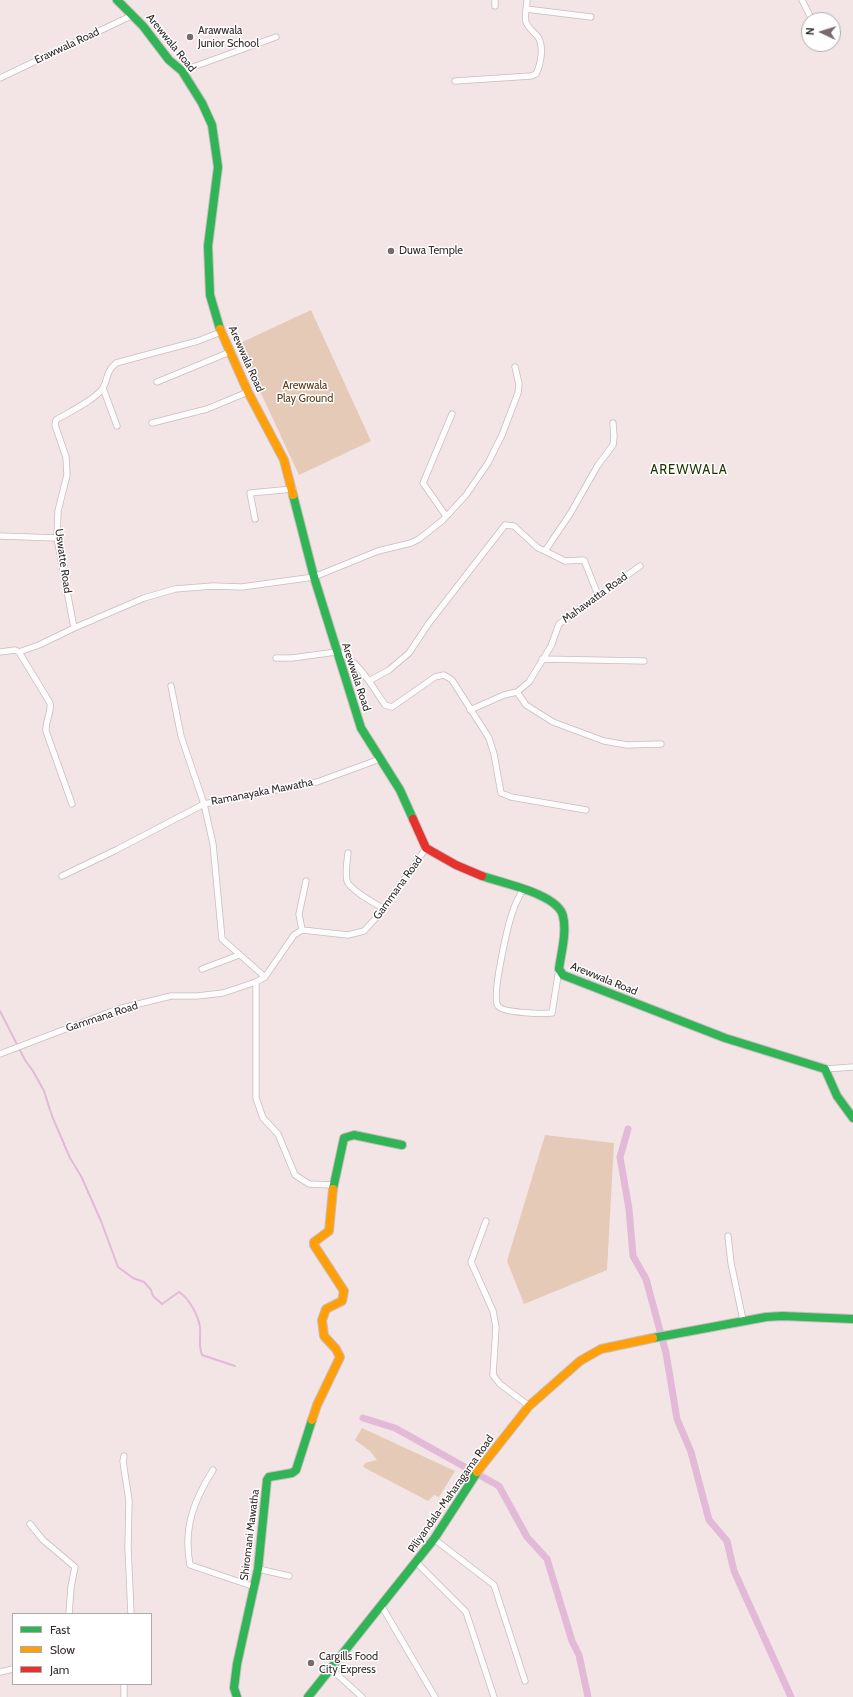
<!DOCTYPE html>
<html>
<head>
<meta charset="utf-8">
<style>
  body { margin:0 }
  #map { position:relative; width:853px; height:1697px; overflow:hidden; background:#f3e5e5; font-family:Cabin,sans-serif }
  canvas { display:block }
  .legend { position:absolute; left:12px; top:1613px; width:140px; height:72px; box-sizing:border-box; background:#fff; border:1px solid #aeaaaa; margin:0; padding:5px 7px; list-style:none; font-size:12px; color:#342b2b }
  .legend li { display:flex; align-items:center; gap:8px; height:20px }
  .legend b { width:20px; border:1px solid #aeaaaa }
  .north { position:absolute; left:801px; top:12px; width:40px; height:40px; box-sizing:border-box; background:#fff; border:1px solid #aeaaaa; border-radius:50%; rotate:274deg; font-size:11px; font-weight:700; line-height:16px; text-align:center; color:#342b2b }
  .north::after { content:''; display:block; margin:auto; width:14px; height:18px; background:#776c6c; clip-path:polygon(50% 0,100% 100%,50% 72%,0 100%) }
</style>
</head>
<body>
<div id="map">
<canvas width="853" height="1697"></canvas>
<ul class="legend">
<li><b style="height:5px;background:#30b455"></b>Fast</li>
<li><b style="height:5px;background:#ff9f0a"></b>Slow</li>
<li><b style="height:5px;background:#e5322d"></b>Jam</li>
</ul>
<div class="north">N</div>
</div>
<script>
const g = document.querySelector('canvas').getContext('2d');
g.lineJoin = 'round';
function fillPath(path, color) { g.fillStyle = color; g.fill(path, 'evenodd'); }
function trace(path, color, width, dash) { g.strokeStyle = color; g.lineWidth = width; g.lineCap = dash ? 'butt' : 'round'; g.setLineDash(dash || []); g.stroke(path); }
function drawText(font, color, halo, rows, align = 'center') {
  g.font = font + ' Cabin,sans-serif'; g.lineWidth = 3; g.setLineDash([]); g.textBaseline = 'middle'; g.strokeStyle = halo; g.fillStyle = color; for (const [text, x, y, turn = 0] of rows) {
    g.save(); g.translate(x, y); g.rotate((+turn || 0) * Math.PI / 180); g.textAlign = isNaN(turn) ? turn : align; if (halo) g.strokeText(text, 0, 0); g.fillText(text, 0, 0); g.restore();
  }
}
fillPath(new Path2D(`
  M311 310 371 441 299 475 238 344Z
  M545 1135 614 1143 607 1270 524 1304 507 1261Z
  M362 1428 455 1471 439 1497 434 1495 428 1501 363 1467 365 1463 377 1460 370 1451 355 1440Z`), '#e5cab7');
trace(new Path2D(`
  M0 1011 25 1060 33 1071 44 1091 52 1116 70 1158 81 1176 101 1221 118 1267 133 1278 144 1282 151 1290 153 1296 162 1304 179 1292C189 1298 198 1315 200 1327 201 1337 198 1345 202 1355L235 1366`), '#e2bad8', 2);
trace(new Path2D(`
  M628 1129 620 1157 629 1209 633 1256 646 1279 666 1353 677 1419 691 1452 709 1520 727 1541 734 1571 791 1697
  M363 1418 395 1428 499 1486 527 1537 547 1559 572 1641 579 1655 588 1697`), '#e2bad8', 7);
const street = new Path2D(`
  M802 0 812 20
  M495 6V0
  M526 9 591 17
  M825 44 826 46
  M182 71 276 37
  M0 78 133 15
  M455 81 531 76 536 74C541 64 544 46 538 37 534 32 528 28 526 22 524 15 527 7 527 0
  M157 382 230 352
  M103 388 117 426
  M152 423 207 409 248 392
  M446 516 423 483 452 414
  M255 519 250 493 293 489
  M0 536 57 538
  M545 551 565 561 584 560 598 595
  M74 628 144 598 175 589 213 586 242 587 314 577 378 551 411 543 419 539 443 520 466 495 488 463 502 435 518 393 519 384 515 367
  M0 652 15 650 19 652 39 645 74 628 57 538 58 511 67 475 66 457 55 425 56 420C69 412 95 400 103 388 109 377 105 373 116 363L198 341 221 332
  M19 652 50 703C52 713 45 720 46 731L72 804
  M276 658H292L336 652C356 656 374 689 385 705L392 707 435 677 444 675 452 680 489 738 494 754 501 793 511 797 586 810
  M542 659 644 661
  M369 681 389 670 409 653 429 623 505 525 514 526 538 548 545 551 570 514 598 465 613 445 614 437 613 423
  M171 686 181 736 204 804 213 844 222 939 265 977
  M517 692 526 705 553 722 604 741 627 745 661 744
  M470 710 504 695 517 692 529 682 551 646 559 624 640 566
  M348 853C347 862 345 872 347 881 350 890 376 904 384 909
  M62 876 116 850 204 804 317 782 380 759
  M523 889C520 896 515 903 513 911 508 924 491 997 498 1006 503 1013 542 1014 552 1013L559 969
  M302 930 299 914 306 881
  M202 969 239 955
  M256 982V1098L263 1118 278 1134 295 1175 309 1184 333 1185
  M0 1054 118 1009 171 996H197L223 993 256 982 265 977 294 935 302 930 348 935 364 931 384 909 426 848
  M825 1069 853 1067
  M486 1221 471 1262 493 1311 496 1327 493 1375 500 1384 529 1406
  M728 1236 731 1263 743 1320
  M124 1456 123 1461 129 1501 128 1547 131 1614
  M213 1470C194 1500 183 1528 190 1565L255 1587
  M30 1524 43 1540 75 1567 71 1587 69 1614
  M434 1539 494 1585 525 1681
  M416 1562 466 1612 494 1697
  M258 1569 289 1576
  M381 1605 435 1697
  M330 1668 362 1697
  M0 1672 13 1669
  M124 1697V1684`);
const fast = new Path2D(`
  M117 0 143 26 169 60 182 71 202 103 212 125 218 167 208 246 210 295 220 329
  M293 495 314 577 361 728 400 790 413 819
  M482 876C502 883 558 894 563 916 567 933 561 953 559 969L563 975 725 1038 825 1069 837 1096 853 1118
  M333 1189 344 1138 354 1135 402 1145
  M653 1338 766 1317 782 1316 853 1319
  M237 1697 234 1688 237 1664 258 1569 267 1480 269 1477 292 1473 296 1470 312 1420
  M308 1697 434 1539 476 1474`);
const slow = new Path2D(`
  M220 329 248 392 284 460 293 495
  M312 1420 317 1405 340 1357 336 1349 324 1336 322 1320 326 1309 342 1301 344 1291 314 1245V1242L329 1231 333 1189
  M477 1472 529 1406 580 1361 601 1349 653 1338`);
const jam = new Path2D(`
  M413 819 426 848 456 865 482 876`);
trace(street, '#c8bdbd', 7);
trace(fast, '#c8bdbd', 10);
trace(slow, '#c8bdbd', 10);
trace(jam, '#c8bdbd', 10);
trace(street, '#fdfbfb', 5.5);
trace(fast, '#30b455', 8);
trace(slow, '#ff9f0a', 8);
trace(jam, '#e5322d', 8);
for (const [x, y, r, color] of [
  [190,37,4,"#776c6c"],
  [391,251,4,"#776c6c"],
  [311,1663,4,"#776c6c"]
]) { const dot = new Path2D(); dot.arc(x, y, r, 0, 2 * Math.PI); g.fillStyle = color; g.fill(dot); trace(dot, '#fff', 1.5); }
drawText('11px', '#342b2b', '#fff', [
  ["Arawwala",198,31],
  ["Junior School",198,44],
  ["Duwa Temple",399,251],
  ["Cargills Food",319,1657],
  ["City Express",319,1670]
], 'left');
drawText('11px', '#342b2b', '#fff', [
  ["Arewwala Road",171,43,51],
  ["Erawwala Road",67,46,-25],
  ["Arewwala Road",246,359,66],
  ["Uswatte Road",63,561,82],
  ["Mahawatta Road",595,598,-36],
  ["Arewwala Road",356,677,72],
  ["Ramanayaka Mawatha",262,792,-11],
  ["Gammana Road",398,888,-54],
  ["Arewwala Road",604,979,22],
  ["Gammana Road",102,1017,-18],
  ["Piliyandala-Maharagama Road",451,1494,-55],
  ["Shiromani Mawatha",250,1535,-83]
]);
drawText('11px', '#5a3918', '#fff', [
  ["Arewwala",305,386],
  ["Play Ground",305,399]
]);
g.letterSpacing = '1px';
drawText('13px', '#1a3301', '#fff', [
  ["AREWWALA",689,470]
]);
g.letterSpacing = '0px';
</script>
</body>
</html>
